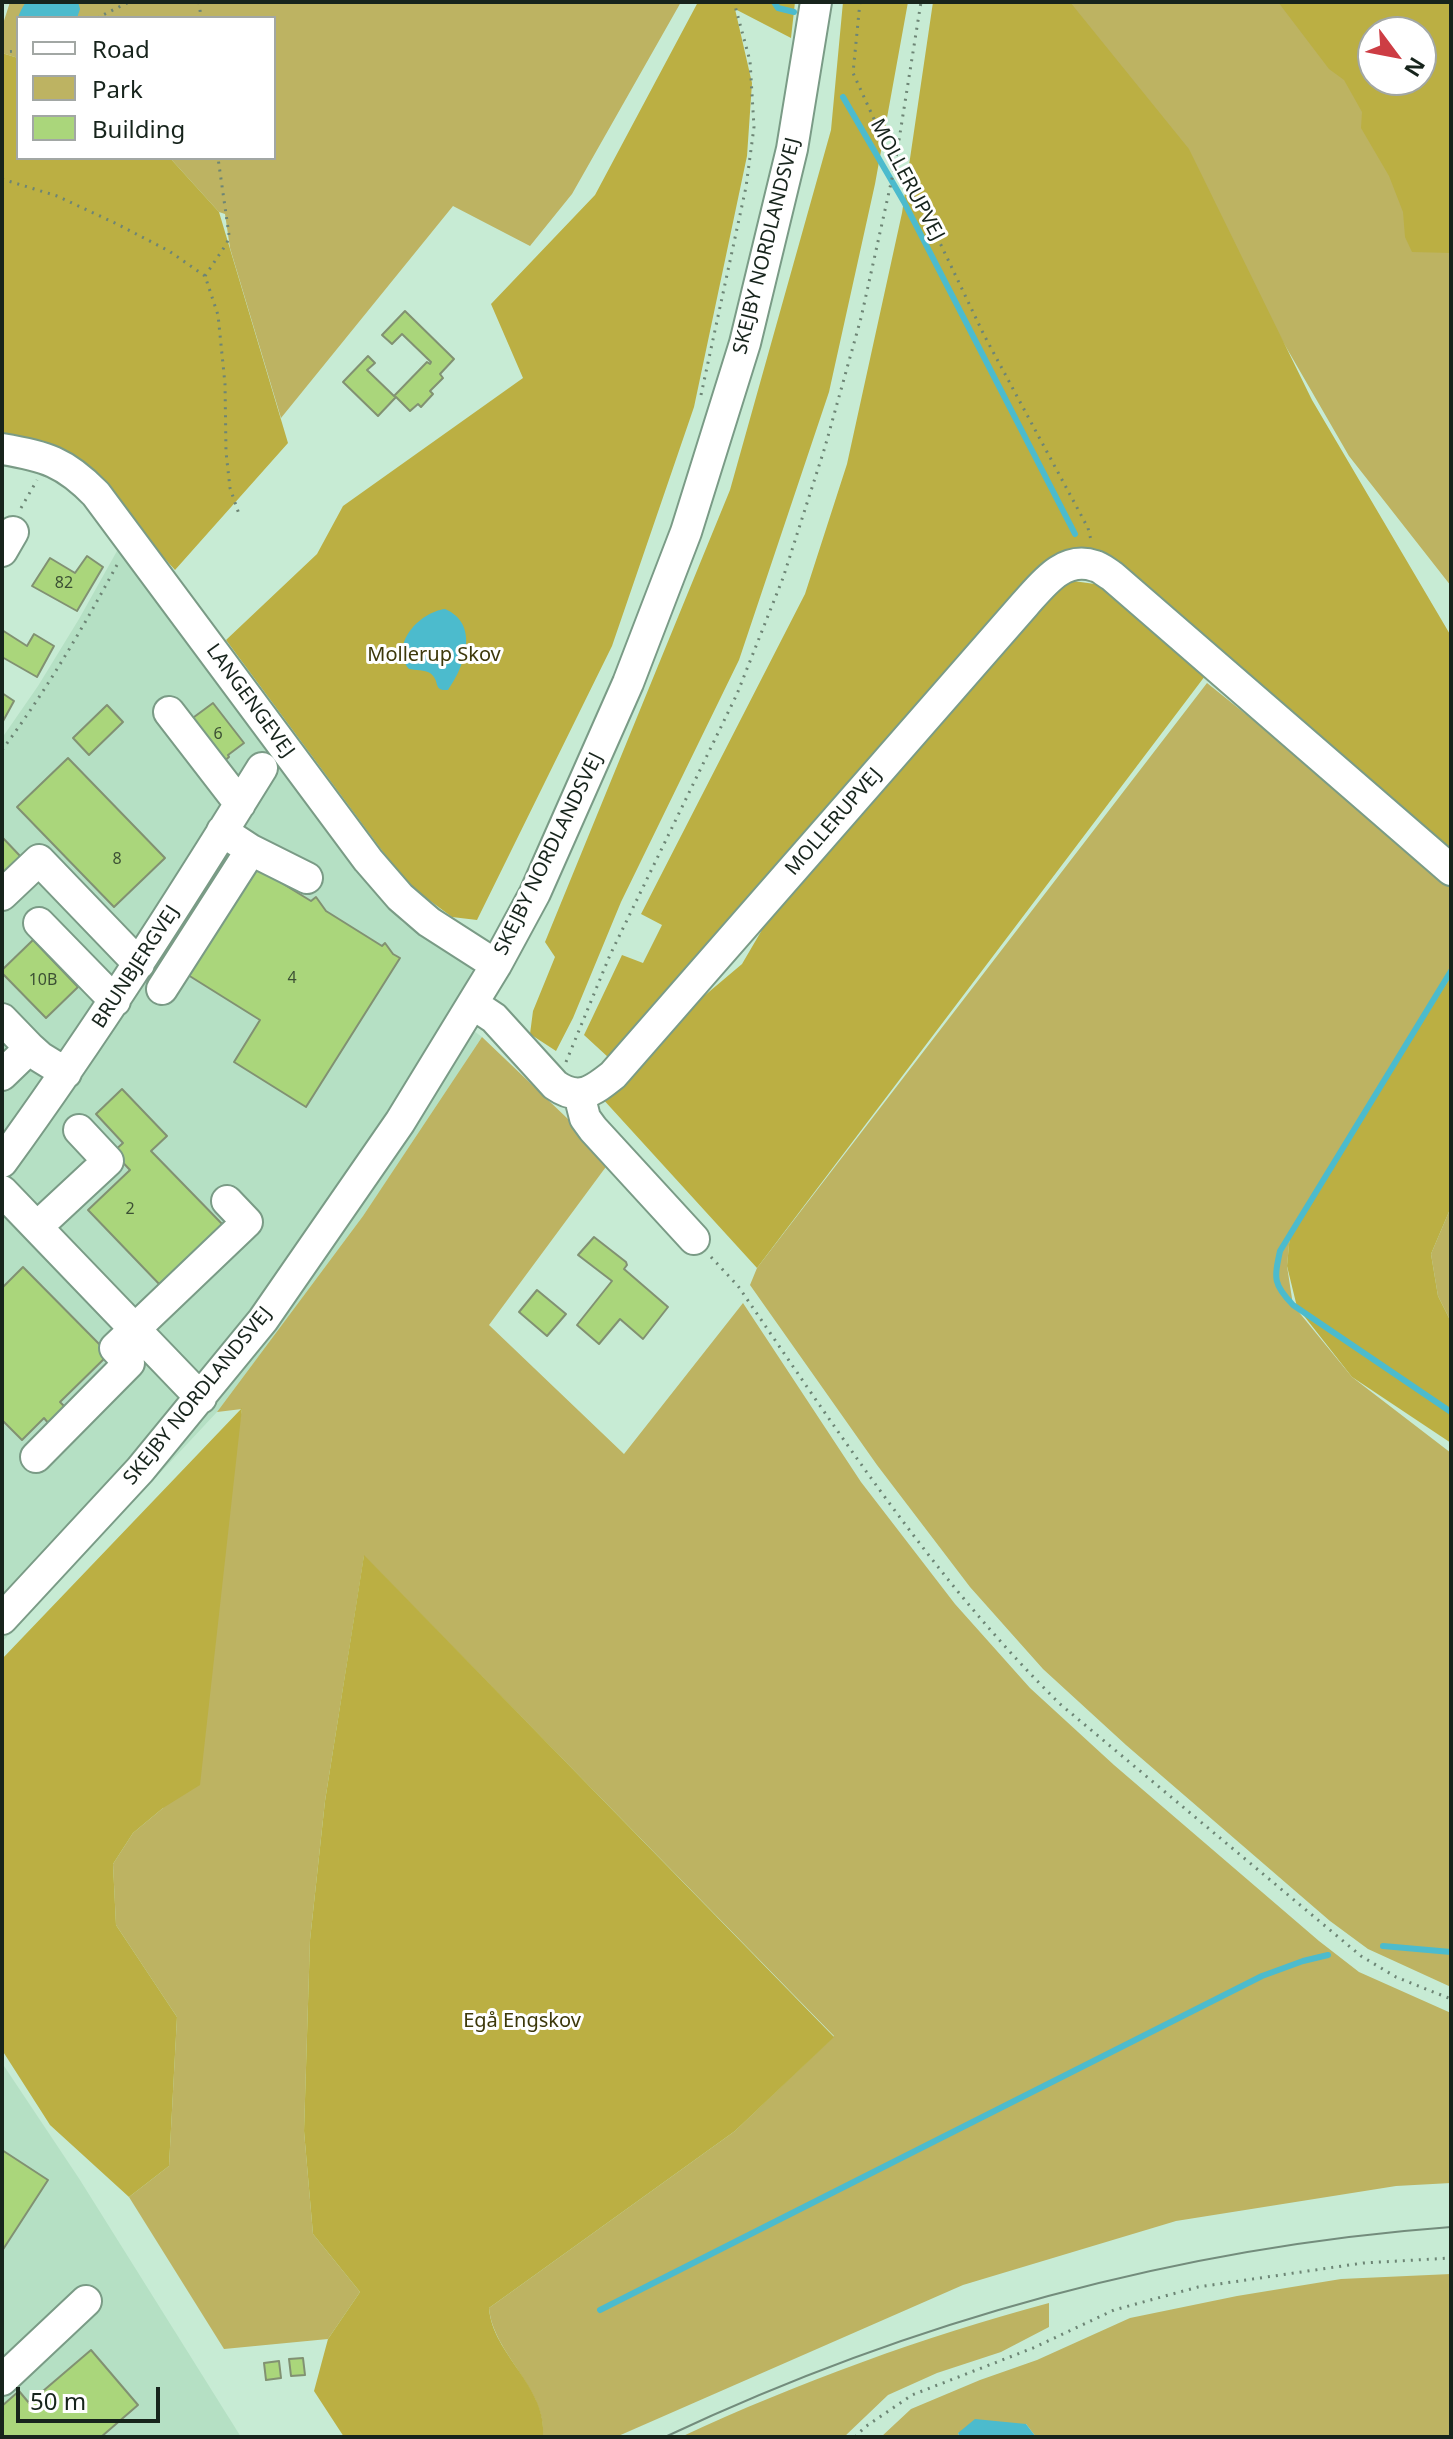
<!DOCTYPE html>
<html>
<head>
<meta charset="utf-8">
<style>
  body { margin:0 }
  #map { position:relative; width:1453px; height:2439px; overflow:hidden; background:#c7ebd4; font-family:"Noto Sans",sans-serif }
  canvas { display:block }
  .frame { position:absolute; inset:0; border:4px solid #17241c; pointer-events:none }
  .legend { position:absolute; left:16px; top:16px; width:260px; height:144px; box-sizing:border-box; background:#fff; border:2px solid #a2a7a4; margin:0; padding:10px 14px; list-style:none; font-size:24px; color:#17241c }
  .legend li { display:flex; align-items:center; gap:16px; height:40px }
  .legend b { width:40px; border:2px solid #a2a7a4 }
  .north { position:absolute; left:1357px; top:16px; width:80px; height:80px; box-sizing:border-box; background:#fff; border:2px solid #a2a7a4; border-radius:50%; rotate:122deg; font-size:22px; font-weight:700; line-height:32px; text-align:center; color:#17241c }
  .north::after { content:''; display:block; margin:auto; width:28px; height:36px; background:#cd3d44; clip-path:polygon(50% 0,100% 100%,50% 72%,0 100%) }
  .scale { position:absolute; left:16px; top:2387px; width:144px; height:36px; box-sizing:border-box; border:4px solid #17241c; border-top:0; padding-left:10px; font-size:24px; line-height:28px; white-space:nowrap; color:#17241c; -webkit-text-stroke:6px #fff; paint-order:stroke }
</style>
</head>
<body>
<div id="map">
<canvas width="1453" height="2439"></canvas>
<div class="frame"></div>
<ul class="legend">
<li><b style="height:10px;background:#fff"></b>Road</li>
<li><b style="height:22px;background:#bdb362"></b>Park</li>
<li><b style="height:22px;background:#aad67b"></b>Building</li>
</ul>
<div class="north">N</div>
<div class="scale">50 m</div>
</div>
<script>
const g = document.querySelector('canvas').getContext('2d');
g.lineJoin = 'round';
function fillPath(path, color) { g.fillStyle = color; g.fill(path, 'evenodd'); }
function trace(path, color, width, dash) { g.strokeStyle = color; g.lineWidth = width; g.lineCap = dash ? 'butt' : 'round'; g.setLineDash(dash || []); g.stroke(path); }
function drawText(font, color, halo, rows, align = 'center') {
  g.font = font + ' "Noto Sans",sans-serif'; g.lineWidth = 6; g.setLineDash([]); g.textBaseline = 'middle'; g.strokeStyle = halo; g.fillStyle = color; for (const [text, x, y, turn = 0] of rows) {
    g.save(); g.translate(x, y); g.rotate((+turn || 0) * Math.PI / 180); g.textAlign = isNaN(turn) ? turn : align; if (halo) g.strokeText(text, 0, 0); g.fillText(text, 0, 0); g.restore();
  }
}
fillPath(new Path2D(`
  M122 542 402 922 473 969 450 1013 482 1037 363 1216 217 1412 2 1642V738L38 686 79 619Z
  M2 2063 80 2180 241 2437H2Z`), '#b5e0c4');
fillPath(new Path2D(`
  M10 2H681L572 194 530 246 453 206 281 418 230 248 225 214 219 212 170 158H274V18H18V58L2 53V27Z
  M1069 2H1451V586L1349 456 1193 186ZM1373 32H1421V80H1373Z
  M1207 683 1451 879V971L1290 1234 1287 1266 1293 1305 1352 1377 1451 1453V1987L1368 1949 1330 1921 1126 1745 1043 1669 970 1587 877 1465 750 1285 757 1268Z
  M482 1037 611 1160 489 1325 624 1454 743 1303 861 1482 955 1604 1030 1688 1114 1765 1319 1941 1359 1972 1451 2013V2183L1396 2186 1176 2221 963 2285 616 2437H543C547 2388 493 2354 489 2308L735 2131 834 2036 364 1556 325 1801 310 1940 304 2131 313 2234 360 2292 328 2339 224 2349 129 2197 169 2166 177 2017 116 1925 113 1864 133 1833 163 1808 242 1409 217 1412 363 1216Z
  M1451 1207V1322L1438 1296 1431 1254Z
  M1451 2274V2437H1036L1026 2424 958 2433 960 2437H881L911 2409 980 2380 1037 2360 1130 2318 1237 2296 1341 2279Z
  M1049 2303V2327L1001 2352 937 2373 888 2395 844 2437H681C799 2382 923 2337 1049 2303Z`), '#bdb362');
fillPath(new Path2D(`
  M698 2H795L791 38 735 9 752 83 747 156 694 407 612 646 477 920 452 917 406 883 226 640 317 554 343 506 523 378 491 304 595 195Z
  M843 2H908L875 184 829 392 739 660 621 902 573 1018 556 1051 530 1034 533 1011 555 957 545 942 730 490 831 130Z
  M933 2H1070L1189 149 1312 400 1451 636V849L1447 850 1072 559 609 1058 584 1035 622 955 643 963 662 925 641 914 805 594 847 464 902 213Z
  M1278 2H1451V253L1412 252 1405 237 1403 212 1389 176 1361 128 1362 112 1344 80 1329 69ZM1421 32V80H1373V32Z
  M2 53 18 58V158H170L219 212 288 443 175 570 120 509 2 438Z
  M1073 581 1095 584 1131 608 1205 676 757 1268 601 1097 678 1018 742 964 783 894 1057 586Z
  M1451 976V1207L1431 1254 1438 1296 1451 1322V1443L1352 1377 1297 1307 1287 1266 1290 1234Z
  M242 1408 200 1785 163 1808 133 1833 113 1864 116 1925 177 2017 169 2166 129 2197 50 2125 2 2050V1659Z
  M364 1555 834 2037 735 2131 489 2308C492 2354 548 2387 543 2437H344L314 2391 328 2339 360 2292 313 2234 304 2131 310 1940 325 1801Z`), '#bbaf43');
fillPath(new Path2D(`
  M26 2H78L80 9 77 18H18V23C17 16 22 8 26 2Z
  M445 609C480 624 465 666 448 690 432 691 441 681 430 673 425 670 415 670 409 669 389 644 420 612 445 609Z
  M975 2419 1026 2424 1036 2437H960L958 2433Z`), '#4cbbcd');
trace(new Path2D(`
  M774 2 778 8 794 12
  M843 97 904 202 1075 534
  M1451 971 1280 1251C1274 1279 1273 1284 1293 1305L1451 1412
  M1383 1946 1451 1952
  M600 2310 1262 1976 1303 1961 1328 1955`), '#4cbbcd', 6);
const building = new Path2D(`
  M405 311 454 359 440 374 443 378 430 391 433 394 421 407 418 404 410 411 396 397 378 416 343 382 368 356 375 363 367 370 394 396 427 362 430 364 431 362 402 334 392 344 382 335Z
  M87 556 103 567 77 611 32 586 50 558 75 573Z
  M2 630 27 646 34 634 54 646 37 677 2 657Z
  M2 693 14 701 2 723Z
  M213 703 244 743 228 755 229 757 222 763 190 720Z
  M107 705 123 722 89 755 73 738Z
  M68 758 165 858 114 907 17 807Z
  M2 837 22 858 2 877Z
  M257 867 282 879 280 882 311 901 316 897 326 911 382 946 385 943 393 954 400 958 306 1107 234 1062 260 1020 188 975Z
  M33 940 78 987 46 1018 2 973V970Z
  M122 1089 167 1136 151 1151 225 1227 162 1287 88 1210 130 1170 113 1152 123 1143 96 1114Z
  M594 1237 626 1262 627 1265 624 1269 668 1307 643 1339 620 1319 599 1344 577 1325 612 1281 578 1255Z
  M23 1267 109 1354 60 1402 66 1408 49 1424 44 1418 22 1440 2 1420V1288Z
  M537 1290 566 1314 547 1336 519 1312Z
  M2 2150 48 2180 2 2251Z
  M91 2350 138 2405 101 2437H2V2406L19 2391 29 2403Z
  M303 2358 305 2375 291 2376 289 2359Z
  M279 2361 281 2378 266 2380 264 2363Z`);
fillPath(building, '#aad67b');
trace(building, '#819172', 2);
const minor = new Path2D(`
  M2 449C45 456 65 462 96 494L368 860 400 897 429 922 496 965
  M2 551 13 532
  M169 712 240 804
  M251 850 307 878
  M2 895 39 860 139 964
  M39 923 115 1001
  M162 989 251 850 222 831
  M473 1004 494 1018 555 1085C579 1102 593 1091 613 1075L1025 604C1043 584 1064 555 1095 566 1100 567 1107 573 1112 576L1451 870
  M2 1019 30 1048
  M2 1075 30 1048 40 1057 66 1073
  M579 1094 585 1118 593 1129 694 1239
  M2 1162C95 1034 179 902 262 768
  M2 1191 201 1398
  M37 1227 108 1161 79 1130
  M36 1457 129 1363 115 1348 247 1222 227 1201
  M2 1619 140 1470 263 1320 400 1122 496 965 535 893 628 683 686 532 745 343 792 149 816 2
  M2 2380 86 2301`);
trace(minor, '#7a9b86', 34);
trace(new Path2D(`
  M199 2 201 18
  M860 2 853 73 895 165 941 245 984 335 1088 528 1091 540
  M97 18 129 2
  M2 52 18 51
  M2 179 57 196 117 224 169 251 205 276 218 315 225 384 226 452 230 488 240 517
  M205 276 227 243 229 235 218 158
  M701 395 746 187 754 127 750 61 734 2
  M21 508 37 480
  M2 750C46 691 83 628 118 563
  M566 1062 610 955 737 694 783 578 825 447 861 318 895 165 921 2
  M711 1257 738 1286C837 1430 934 1580 1060 1704L1361 1956 1396 1977 1451 1999
  M855 2437 865 2427 912 2395 1033 2348 1114 2310 1198 2287 1363 2263 1451 2258`), '#6d8575', 3, [2, 6]);
trace(minor, '#fff', 30);
trace(new Path2D(`
  M665 2437C911 2321 1179 2247 1451 2227`), '#738c7c', 2);
drawText('16px', '#3c5034', null, [
  ["82",64,583],
  ["6",218,734],
  ["8",117,859],
  ["4",292,978],
  ["10B",43,980],
  ["2",130,1209]
]);
drawText('20px', '#17241c', '#fff', [
  ["MOLLERUPVEJ",907,180,62],
  ["SKEJBY NORDLANDSVEJ",767,246,-76],
  ["LANGENGEVEJ",250,701,54],
  ["MOLLERUPVEJ",834,822,-49],
  ["SKEJBY NORDLANDSVEJ",549,854,-64],
  ["BRUNBJERGVEJ",136,967,-57],
  ["SKEJBY NORDLANDSVEJ",198,1396,-51]
]);
drawText('20px', '#3d380a', '#fff', [
  ["Mollerup Skov",434,655],
  ["Egå Engskov",522,2021]
]);
</script>
</body>
</html>
